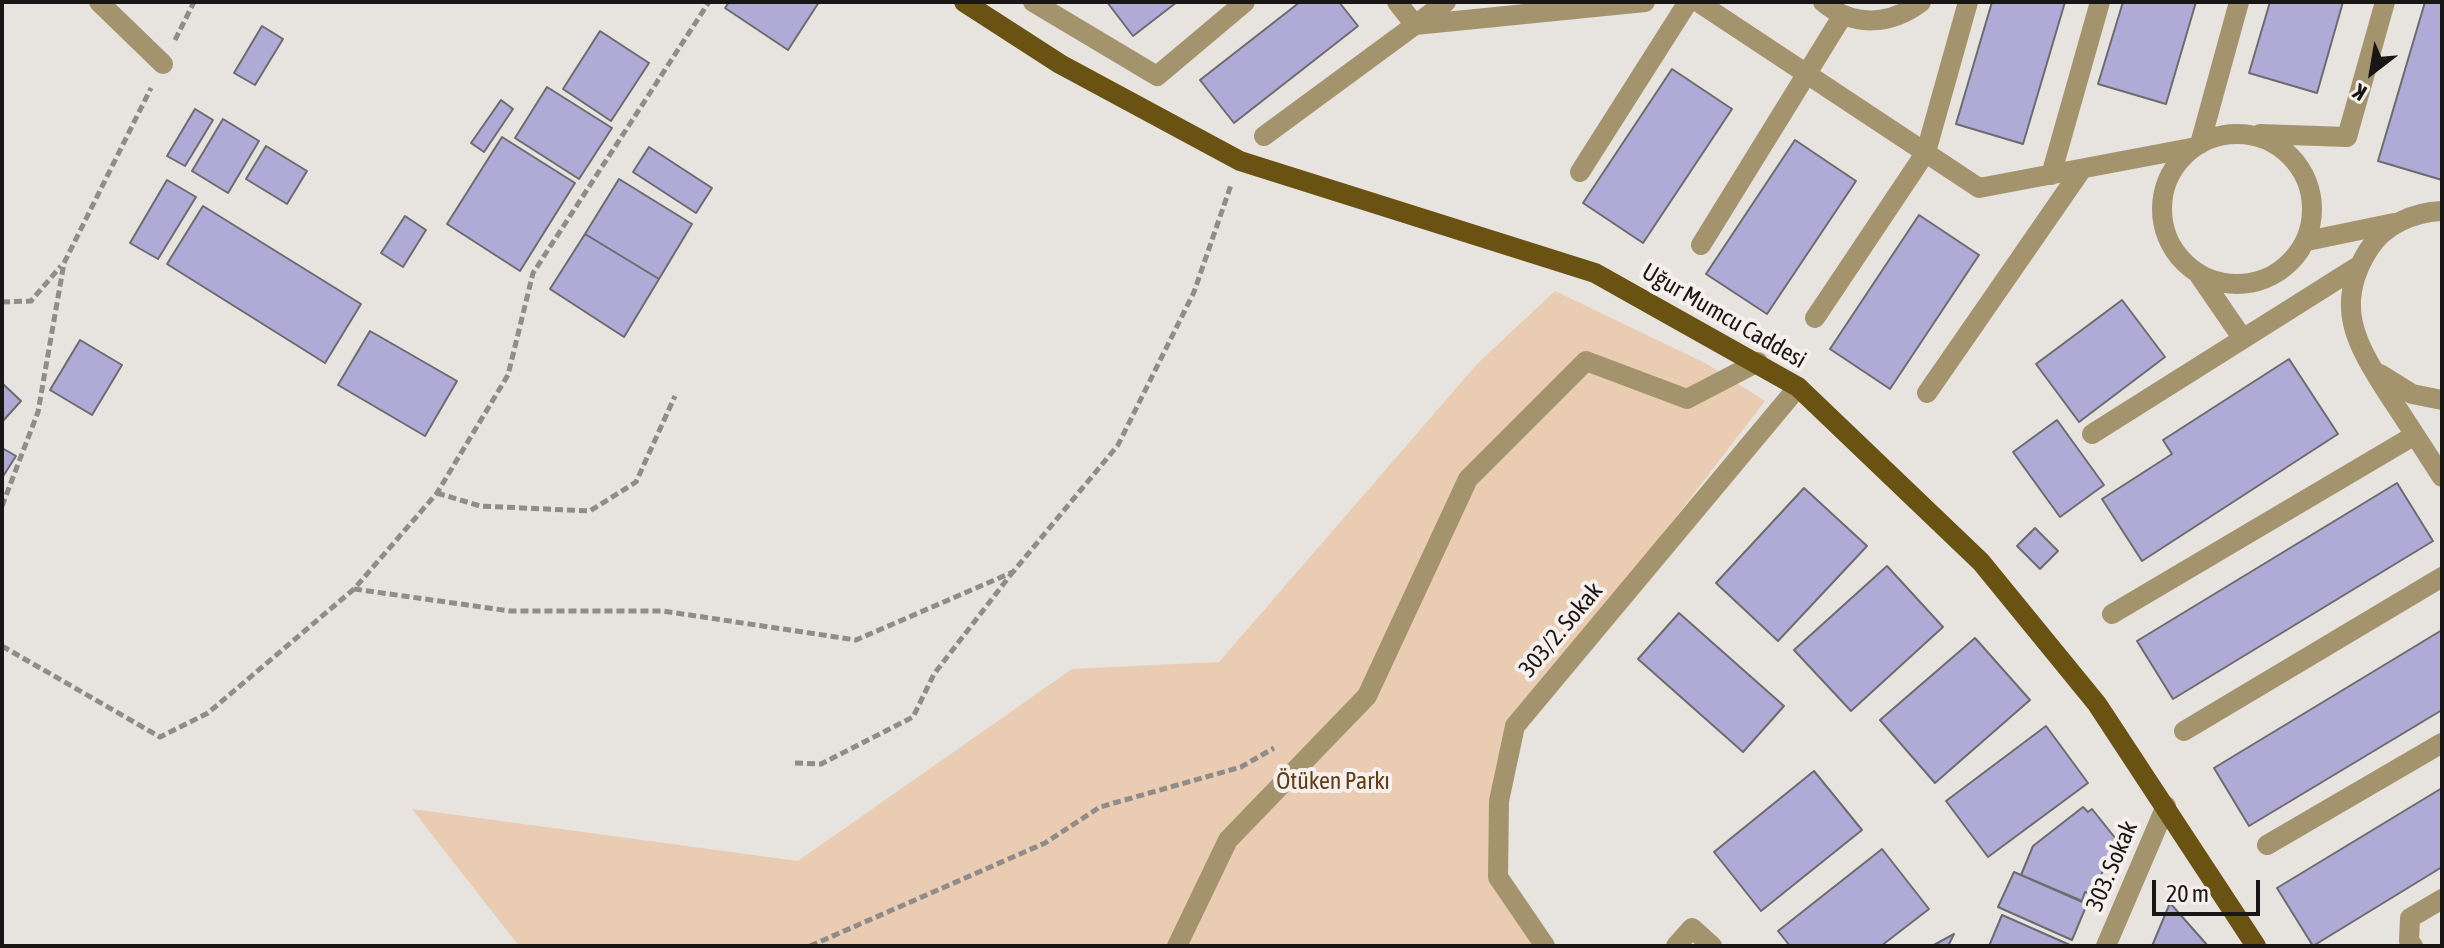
<!DOCTYPE html>
<html>
<head>
<meta charset="utf-8">
<style>
  body { margin:0 }
  #map { position:relative; width:2444px; height:948px; overflow:hidden; background:#e7e3df; font-family:"Asap Condensed",sans-serif }
  canvas { display:block }
  .frame { position:absolute; inset:0; border:4px solid #191716; pointer-events:none }
  .north { position:absolute; left:2332px; top:32px; width:80px; height:80px; -webkit-text-stroke:6px #f5f0ed; paint-order:stroke; rotate:211deg; font-size:22px; font-weight:700; line-height:32px; text-align:center; color:#191716 }
  .north::after { content:''; display:block; margin:auto; width:28px; height:36px; background:#191716; clip-path:polygon(50% 0,100% 100%,50% 72%,0 100%) }
  .scale { position:absolute; left:2152px; top:880px; width:108px; height:36px; box-sizing:border-box; border:4px solid #191716; border-top:0; padding-left:10px; font-size:24px; line-height:28px; white-space:nowrap; color:#191716; -webkit-text-stroke:6px #f5f0ed; paint-order:stroke }
</style>
</head>
<body>
<div id="map">
<canvas width="2444" height="948"></canvas>
<div class="frame"></div>
<div class="north">K</div>
<div class="scale">20 m</div>
</div>
<script>
const g = document.querySelector('canvas').getContext('2d');
g.lineJoin = 'round';
function fillPath(path, color) { g.fillStyle = color; g.fill(path, 'evenodd'); }
function trace(path, color, width, dash) { g.strokeStyle = color; g.lineWidth = width; g.lineCap = dash ? 'butt' : 'round'; g.setLineDash(dash || []); g.stroke(path); }
function drawText(font, color, halo, rows, align = 'center') {
  g.font = font + ' "Asap Condensed",sans-serif'; g.lineWidth = 8; g.setLineDash([]); g.textBaseline = 'middle'; g.strokeStyle = halo; g.fillStyle = color; for (const [text, x, y, turn = 0] of rows) {
    g.save(); g.translate(x, y); g.rotate((+turn || 0) * Math.PI / 180); g.textAlign = isNaN(turn) ? turn : align; if (halo) g.strokeText(text, 0, 0); g.fillText(text, 0, 0); g.restore();
  }
}
fillPath(new Path2D(`
  M1555 291 1707 364 1765 401 1515 726 1498 876 1545 946H519L412 809 798 861 1072 669 1219 662 1478 363Z`), '#e9ccb1');
const building = new Path2D(`
  M729 2H819L788 50 725 8Z
  M1107 2H1177L1133 36Z
  M1300 2H1339L1358 26 1234 123 1200 80Z
  M1992 2H2065L2023 144 1956 124Z
  M2123 2H2196L2166 104 2098 84Z
  M2270 2H2343L2317 93 2249 73Z
  M2425 2H2442V180L2378 161Z
  M262 26 283 39 255 85 234 73Z
  M600 31 649 63 611 121 563 89Z
  M1672 69 1732 109 1643 243 1583 203Z
  M547 87 612 128 579 179 515 138Z
  M501 100 513 109 484 152 471 143Z
  M195 109 213 120 185 166 167 156Z
  M223 119 259 141 228 193 192 171Z
  M502 137 575 183 520 271 447 224Z
  M1795 140 1856 181 1767 314 1706 274Z
  M266 146 307 171 287 204 246 179Z
  M649 147 712 188 696 213 633 172Z
  M619 179 692 224 659 279 585 234Z
  M167 180 196 197 158 259 130 243Z
  M203 206 361 304 325 363 167 264Z
  M1919 215 1979 255 1890 389 1830 349Z
  M405 216 426 230 403 267 381 253Z
  M585 234 659 279 624 337 550 289Z
  M2122 300 2165 357 2079 422 2036 364Z
  M370 331 457 381 425 436 338 385Z
  M80 340 122 365 92 415 50 390Z
  M2289 359 2338 434 2142 561 2102 499 2172 454 2163 440Z
  M2 383 21 401 2 422Z
  M2057 420 2104 485 2060 517 2013 452Z
  M2 448 16 456 2 478Z
  M2397 483 2433 541 2173 699 2137 641Z
  M1804 488 1867 546 1778 641 1716 583Z
  M2035 528 2058 551 2040 569 2017 546Z
  M1887 566 1943 627 1851 711 1794 650Z
  M1679 613 1784 706 1743 752 1638 659Z
  M2442 630V710L2249 826 2214 768Z
  M1975 638 2030 700 1935 783 1880 720Z
  M2046 726 2088 783 1988 857 1946 801Z
  M1814 771 1862 830 1761 911 1714 852Z
  M2442 788V867L2313 946 2277 888Z
  M2083 807 2088 812 2092 809 2116 839 2093 895 2085 892 2082 901 2021 875 2033 846Z
  M1882 849 1929 909 1881 946H1790L1778 931Z
  M2014 872 2087 904 2072 940 1998 907Z
  M2170 903 2208 946H2152Z
  M2002 915 2070 945 2069 946H1989Z
  M1954 934 1948 946H1932Z`);
fillPath(building, '#b0aad6');
trace(building, '#6c6c70', 2);
trace(new Path2D(`
  M175 40 194 2
  M2 302 31 301 61 266
  M437 493 480 506 590 511 636 482 675 396
  M2 506 38 412 64 263 151 88
  M354 589 510 611H663L856 640 1013 572 1118 445 1194 292 1231 185
  M2 646 160 737 208 713 354 589 437 493 508 375 533 273 709 2
  M795 763 821 764 913 717 934 674 1012 573
  M168 946V945
  M810 946 1045 843 1100 807 1241 767 1274 748`), '#8f8c89', 5, [8, 4]);
trace(new Path2D(`
  M99 2 163 64
  M1033 2 1157 76 1245 2
  M1397 2 1415 25 1446 2
  M1698 2 1979 188 2191 148
  M1823 2C1853 28 1891 25 1921 2
  M2162 209a75 75 0 1 1 150 0a75 75 0 1 1-150 0Z
  M2260 134 2347 137 2385 2
  M1264 136 1415 25 1645 2
  M2200 144 2239 2
  M1580 172 1688 2
  M2051 175 2100 2
  M2442 211C2414 212 2384 225 2369 249 2331 308 2359 348 2392 400 2409 425 2425 451 2442 477
  M2307 241 2394 223
  M1701 245 1843 15
  M2199 275 2243 339
  M1815 318 1926 152 1968 2
  M2380 374 2412 394 2442 400
  M1927 393 2082 169
  M2092 434 2357 267
  M2112 614 2415 435
  M2184 731 2442 577
  M2267 845 2442 743
  M1177 946 1228 840 1367 696 1468 479 1586 361 1687 399 1758 362
  M1545 946 1498 877 1499 801 1515 726 1798 387
  M1676 946 1692 928 1712 946
  M2106 946 2166 806
  M2413 946 2409 941 2410 918 2442 899`), '#a4946e', 20);
trace(new Path2D(`
  M964 2 1060 64 1240 161 1595 273 1798 387 1981 562 2097 704 2256 946`), '#6a5212', 20);
drawText('24px', '#191716', '#f5f0ed', [
  ["Uğur Mumcu Caddesi",1724,316,30],
  ["303/2. Sokak",1561,630,-50],
  ["303. Sokak",2112,866,-67]
]);
drawText('24px', '#613d14', '#f5f0ed', [
  ["Ötüken Parkı",1333,781]
]);
</script>
</body>
</html>
